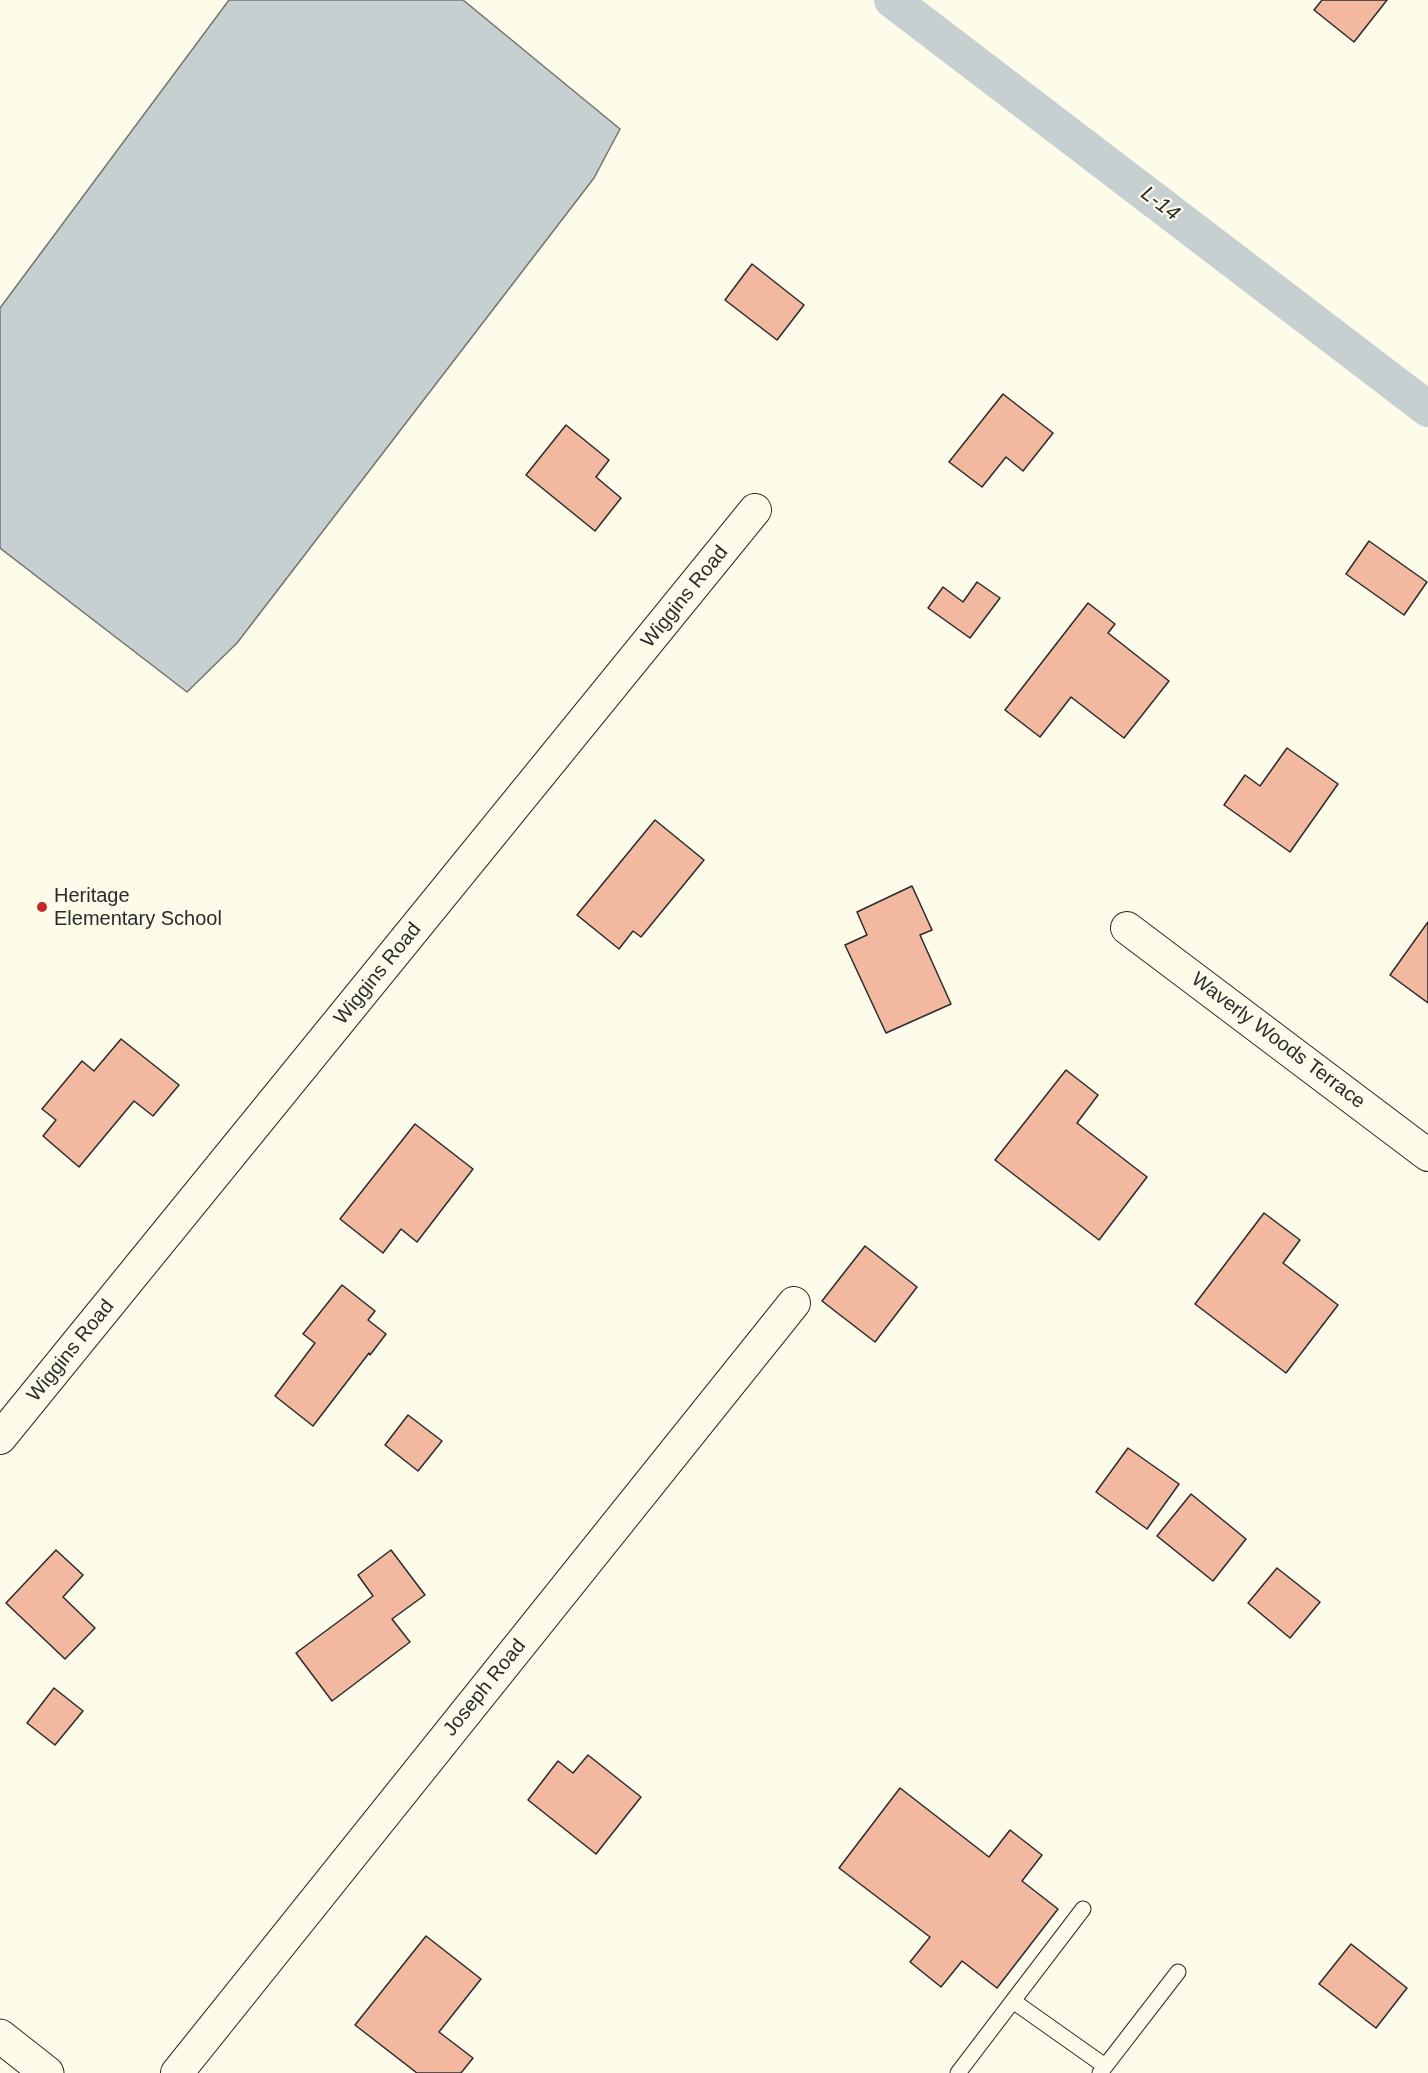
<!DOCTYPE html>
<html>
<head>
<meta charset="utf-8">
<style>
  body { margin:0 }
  canvas { display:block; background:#fdfbea }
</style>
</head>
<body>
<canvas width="1428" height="2073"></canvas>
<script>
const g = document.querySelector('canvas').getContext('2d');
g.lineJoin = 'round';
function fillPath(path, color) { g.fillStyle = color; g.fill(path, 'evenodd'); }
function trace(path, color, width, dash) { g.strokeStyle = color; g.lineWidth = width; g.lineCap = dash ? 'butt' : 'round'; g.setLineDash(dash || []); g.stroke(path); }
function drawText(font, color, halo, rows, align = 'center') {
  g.font = font + ' Helvetica,sans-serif'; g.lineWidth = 4.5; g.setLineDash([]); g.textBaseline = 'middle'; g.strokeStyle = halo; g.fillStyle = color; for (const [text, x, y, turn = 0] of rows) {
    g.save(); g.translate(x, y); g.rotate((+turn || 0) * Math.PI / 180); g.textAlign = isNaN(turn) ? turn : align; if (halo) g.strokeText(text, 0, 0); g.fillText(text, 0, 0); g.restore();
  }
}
const water = new Path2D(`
  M229 0H463L620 129 594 178 237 643 187 692 0 548V308Z`);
fillPath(water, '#c7d0d0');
trace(water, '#74746e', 1.5);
trace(new Path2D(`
  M892 0 1428 409`), '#c7d0d0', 36);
const building = new Path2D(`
  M1322 0H1387L1354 42 1314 10Z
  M752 264 804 305 777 340 725 300Z
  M1003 394 1053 433 1023 471 1006 457 982 487 949 462Z
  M566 425 609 460 596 477 621 498 595 531 526 475Z
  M1369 541 1427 582 1404 615 1346 574Z
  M977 582 1000 598 970 638 928 608 943 587 963 602Z
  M1088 603 1115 624 1108 633 1169 681 1124 738 1071 697 1040 737 1005 710Z
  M1287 748 1338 784 1290 852 1224 805 1245 775 1260 786Z
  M655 820 704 860 641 937 633 931 619 949 577 915Z
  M912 886 932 930 920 935 951 1004 886 1033 845 945 867 935 857 912Z
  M1428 922V1003L1390 975Z
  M121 1039 179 1085 153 1116 134 1101 79 1167 43 1136 56 1120 42 1109 82 1061 94 1071Z
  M1066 1070 1098 1095 1077 1123 1147 1177 1099 1240 995 1160Z
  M415 1124 473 1169 417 1242 401 1229 383 1253 340 1219Z
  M1264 1213 1300 1240 1283 1263 1338 1305 1286 1373 1195 1304Z
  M865 1246 917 1287 875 1342 822 1301Z
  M342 1285 375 1311 368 1320 386 1334 370 1355 369 1353 313 1426 275 1396 315 1343 303 1334Z
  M408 1415 442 1441 418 1471 385 1445Z
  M1128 1448 1179 1484 1147 1529 1096 1492Z
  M1191 1494 1246 1539 1213 1581 1157 1536Z
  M56 1550 83 1575 63 1597 95 1628 65 1659 6 1603Z
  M391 1550 425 1595 392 1619 410 1642 332 1701 296 1653 373 1596 358 1575Z
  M1277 1568 1320 1602 1290 1638 1248 1603Z
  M54 1688 83 1711 55 1745 27 1723Z
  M588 1755 641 1797 596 1854 528 1800 558 1761 573 1773Z
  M900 1788 989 1857 1010 1830 1042 1855 1022 1881 1058 1909 997 1988 962 1961 941 1987 910 1962 930 1937 839 1868Z
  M426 1936 481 1979 439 2032 473 2058 461 2073H417L355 2025Z
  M1351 1944 1407 1988 1376 2028 1319 1984Z`);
fillPath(building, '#f2b8a0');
trace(building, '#2b2b2b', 1.5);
const service = new Path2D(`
  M1013 2001 1105 2066
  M958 2073 1083 1909
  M1100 2073 1178 1972`);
const minor = new Path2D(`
  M1127 928 1428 1155
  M0 1438 755 510
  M177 2073 794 1303`);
const tertiary = new Path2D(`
  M0 2036 47 2073`);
trace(service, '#2b2b2b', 17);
trace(minor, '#2b2b2b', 34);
trace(tertiary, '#2b2b2b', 35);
trace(service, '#fdfbea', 15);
trace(minor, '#fdfbea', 32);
trace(tertiary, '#fdfbea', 33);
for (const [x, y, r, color] of [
  [42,907,6,"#c62828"]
]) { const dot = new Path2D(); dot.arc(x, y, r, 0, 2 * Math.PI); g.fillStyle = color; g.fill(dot); trace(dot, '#fdfbea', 2); }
drawText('20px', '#2b2b2b', '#fdfbea', [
  ["Wiggins Road",685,597,-51],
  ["Wiggins Road",378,974,-51],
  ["Waverly Woods Terrace",1278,1041,37],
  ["Wiggins Road",71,1351,-51],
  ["Joseph Road",485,1688,-51]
]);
drawText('20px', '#2b2b2b', '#fdfbea', [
  ["Heritage",54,896],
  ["Elementary School",54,919]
], 'left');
drawText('italic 21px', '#2b2b2b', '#fdfbea', [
  ["L-14",1160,204,37]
]);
</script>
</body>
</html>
